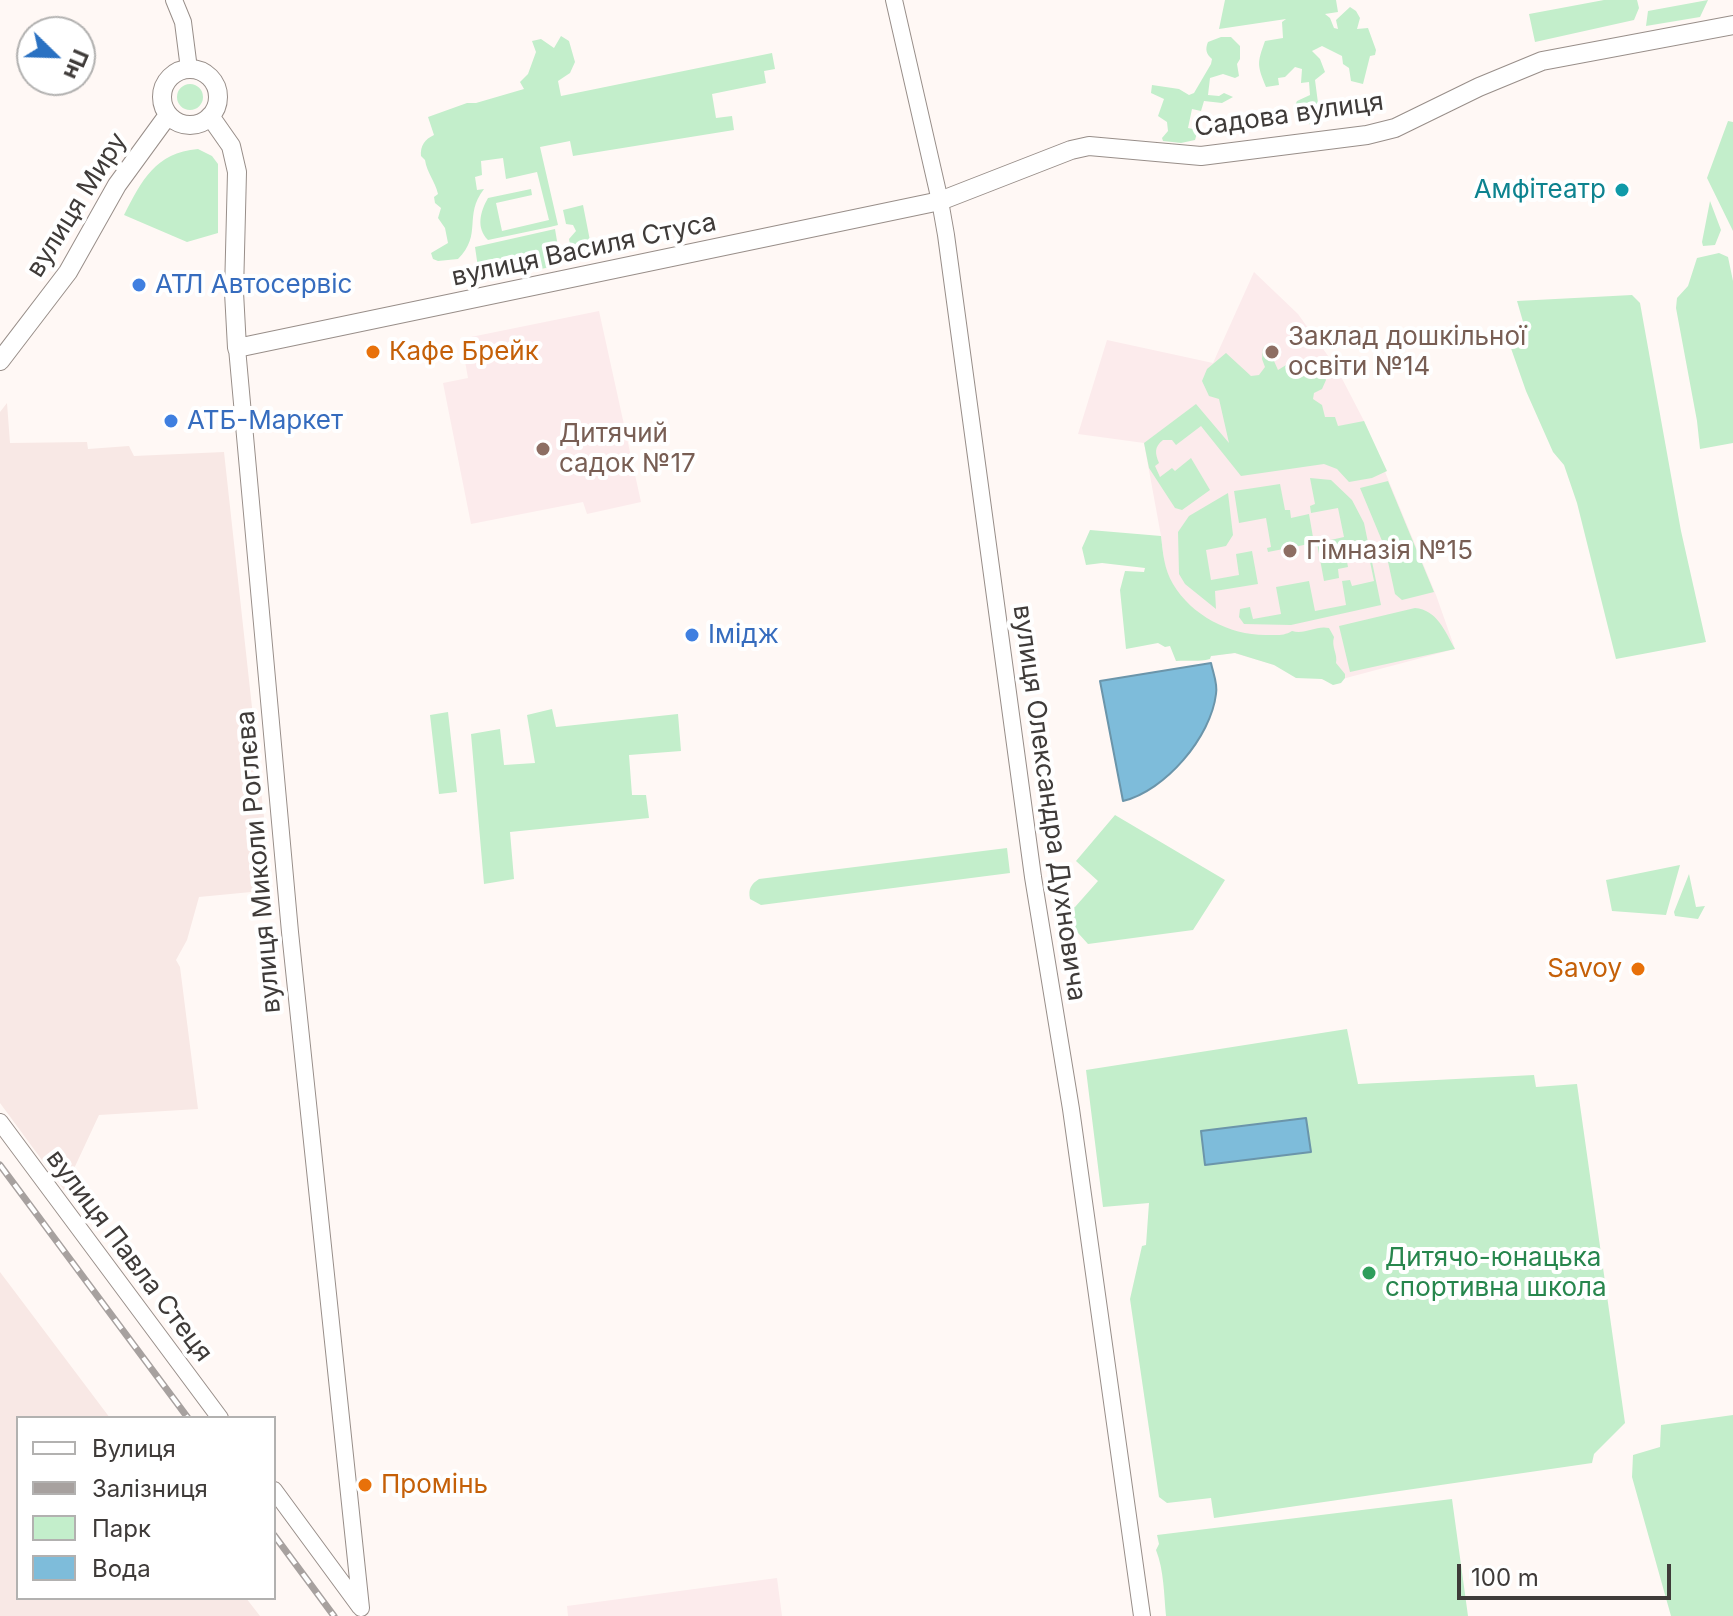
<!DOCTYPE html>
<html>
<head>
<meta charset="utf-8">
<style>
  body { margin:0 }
  #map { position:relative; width:1733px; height:1616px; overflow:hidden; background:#fff8f5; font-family:Inter,sans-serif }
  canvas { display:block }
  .legend { position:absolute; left:16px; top:1416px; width:260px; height:184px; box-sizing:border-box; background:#fff; border:2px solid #b2b1b0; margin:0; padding:10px 14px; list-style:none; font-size:24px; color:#3f3b39 }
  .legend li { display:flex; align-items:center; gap:16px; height:40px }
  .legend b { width:40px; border:2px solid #b2b1b0 }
  .north { position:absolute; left:16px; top:16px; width:80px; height:80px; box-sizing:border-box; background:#fff; border:2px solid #b2b1b0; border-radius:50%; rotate:113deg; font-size:22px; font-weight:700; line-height:32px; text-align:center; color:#3f3b39 }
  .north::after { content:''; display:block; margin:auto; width:28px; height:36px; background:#2a71c2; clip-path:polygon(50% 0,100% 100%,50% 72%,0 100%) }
  .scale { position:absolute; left:1457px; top:1564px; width:214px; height:36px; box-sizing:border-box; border:4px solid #3f3b39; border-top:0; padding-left:10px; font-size:24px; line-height:28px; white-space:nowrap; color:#3f3b39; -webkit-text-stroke:6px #fff; paint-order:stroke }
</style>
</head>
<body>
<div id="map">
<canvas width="1733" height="1616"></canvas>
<ul class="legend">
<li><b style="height:10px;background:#fff"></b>Вулиця</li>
<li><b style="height:10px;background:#a7a19f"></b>Залізниця</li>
<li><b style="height:22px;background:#c3eecb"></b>Парк</li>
<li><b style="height:22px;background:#7ebcda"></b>Вода</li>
</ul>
<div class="north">Пн</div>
<div class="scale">100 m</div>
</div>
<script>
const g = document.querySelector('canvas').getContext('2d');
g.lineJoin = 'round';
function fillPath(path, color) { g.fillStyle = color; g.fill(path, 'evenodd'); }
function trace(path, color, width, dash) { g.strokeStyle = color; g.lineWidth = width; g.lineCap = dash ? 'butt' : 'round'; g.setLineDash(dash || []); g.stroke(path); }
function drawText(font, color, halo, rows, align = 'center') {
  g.font = font + ' Inter,sans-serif'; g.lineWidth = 8; g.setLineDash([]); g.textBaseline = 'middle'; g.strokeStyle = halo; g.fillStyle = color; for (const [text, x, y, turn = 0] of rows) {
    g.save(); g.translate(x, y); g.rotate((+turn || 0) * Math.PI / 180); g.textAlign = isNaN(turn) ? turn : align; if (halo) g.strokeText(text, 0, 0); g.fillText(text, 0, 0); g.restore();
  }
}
fillPath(new Path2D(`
  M7 403 10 443 87 442 88 449 129 446 134 456 224 452 272 890 199 897 187 940 176 960 180 967 198 1109 99 1115 64 1190 0 1103V412Z
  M0 1272 110 1418H18V1598H246L260 1616H0Z`), '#f8e8e5');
fillPath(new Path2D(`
  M1254 272 1298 314 1336 367 1364 421 1436 595 1455 649 1331 682 1234 653 1176 661 1161 536 1144 443 1078 434 1107 340 1213 363Z
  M599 311 641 502 587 514 583 502 471 524 443 383 468 378 461 339Z
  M777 1578 782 1616H568L567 1606Z`), '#fcebec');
fillPath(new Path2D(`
  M1225 0H1336L1338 12 1325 14 1330 18 1334 28 1338 29 1336 20 1350 7 1356 11 1360 18 1357 29 1368 28 1376 50 1375 55 1370 56 1363 84 1351 81 1349 68 1343 64 1342 56 1322 46 1312 51 1320 59 1325 72 1315 80 1321 126C1306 127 1304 120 1302 107L1294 108 1297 101 1310 95 1309 82 1301 83 1302 69 1295 67 1285 77 1278 78 1279 85 1266 87C1257 65 1257 63 1265 41L1283 38 1282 22 1286 19 1219 29Z
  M1604 0H1637L1639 8 1634 20 1535 42 1529 14Z
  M1708 0 1700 17 1646 26 1648 11Z
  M561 36 569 41 575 62 570 73 558 81 561 96 772 53 775 69 764 71 766 83 712 94 716 118 732 116 734 130 573 156 570 141 540 147 558 225 550 227 488 240C476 228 480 212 488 198L531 189 532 195 496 203 502 231 549 220 537 172 506 179 503 158 481 161 482 175 475 177 477 190 484 189C463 216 483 234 458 259L438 261 433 259 431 253 448 243 445 228 438 218 441 208 435 203 434 197 438 194C435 181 427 173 425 160L421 156C420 146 425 139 434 135L428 117 467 103H476L524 89 520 82 528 74 536 52 532 41 541 39 554 48Z
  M1221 37H1231L1240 46V59L1237 64 1239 76 1235 78 1223 74 1210 78 1208 95 1219 96 1224 93 1233 97 1222 103 1204 101 1201 111 1192 109 1188 128 1198 130 1195 140 1181 143 1163 141 1162 138 1168 131 1167 122 1158 116 1164 99 1151 93 1152 85 1179 89 1189 95 1194 93 1211 64 1212 59C1206 54 1205 49 1208 42Z
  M177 97a13 13 0 1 1 26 0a13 13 0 1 1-26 0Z
  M1728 121 1733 122V231L1707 178Z
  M198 149 212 156 218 164V233L187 242 124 215C142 180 155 153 198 149Z
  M1710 201 1721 230 1715 245 1703 246 1702 242Z
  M583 205 593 256 573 260 569 239 576 231 573 225 566 224 563 210Z
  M555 229 561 265 480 281 475 247Z
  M1719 253 1728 257 1733 281V443L1700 449 1697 421 1676 308 1677 298 1688 286 1697 258Z
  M1632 295 1640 303 1681 531 1706 642 1616 659 1577 503 1564 465 1553 452 1526 391 1507 337 1526 332 1517 301Z
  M1268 345 1274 348 1276 355 1274 361 1278 370 1291 362 1302 377 1316 370 1323 373 1326 380 1322 389 1314 393 1313 399 1322 405 1325 417H1335L1338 426 1364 421 1387 471 1372 478 1349 482 1337 469 1324 464 1241 476 1201 426 1176 445 1172 440H1163C1154 447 1155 453 1159 463L1155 466 1160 477 1172 468 1175 471 1191 458 1210 490 1182 510 1175 508 1149 468 1144 443 1196 404 1229 443 1219 399 1209 396 1202 381 1207 369 1226 353 1251 376 1259 375 1265 367 1262 359 1263 348Z
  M1310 478 1331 480 1352 500 1364 523 1381 605 1291 625 1244 624 1239 617 1240 609 1250 607 1253 619 1281 614 1276 587 1309 581 1315 611 1346 605 1342 581 1350 580 1352 586 1374 581 1368 552 1346 556 1348 567 1338 569 1339 578 1324 581 1317 543 1344 537 1338 508 1311 513 1310 506 1315 504Z
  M1388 481 1434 592 1402 600 1395 594 1385 548 1360 488Z
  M1280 484 1285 510H1290L1291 518 1309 514 1314 543 1268 552 1267 548 1271 547 1266 518 1239 523 1234 491Z
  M1228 493 1233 535 1226 546 1206 550 1211 580 1239 575 1236 554 1252 551 1258 584 1215 591 1216 609 1185 584 1179 574 1178 532 1189 516Z
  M1090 530 1161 536C1163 553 1164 569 1173 584 1192 616 1231 636 1268 635 1277 635 1284 636 1292 631 1305 635 1316 625 1329 628L1334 637C1331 647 1338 654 1336 663L1345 674V678L1341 683 1333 685 1322 679 1296 678 1274 665 1235 653 1211 656 1210 659C1199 662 1188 660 1176 661L1170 646 1165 647 1158 643 1126 649 1120 590 1125 571 1144 572 1145 568 1102 563 1086 565 1082 548Z
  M1415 608C1437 610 1445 631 1455 649L1350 672 1339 626Z
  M552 709 556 727 678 714 681 751 629 755 632 795H646L649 818 510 832 514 879 484 884 471 734 500 729 504 765 535 763 527 715Z
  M448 712 457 792 439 794 430 715Z
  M1115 815 1225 880 1193 930 1088 944 1060 913 1075 907 1098 881 1076 861Z
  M1007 848 1010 873 761 905 750 899C748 889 751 884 759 879Z
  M1680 865 1666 915 1612 911 1606 880Z
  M1689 874 1696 907 1705 906 1698 919 1675 916 1674 912Z
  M1347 1029 1358 1084 1534 1075 1536 1087 1577 1084 1625 1423 1594 1454 1592 1463 1214 1518 1211 1498 1167 1503 1159 1497 1130 1299 1142 1246 1146 1245 1149 1203 1103 1207 1086 1070Z
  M1733 1415V1616H1671L1632 1477 1633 1455 1660 1447 1661 1425Z
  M1452 1499 1468 1616H1166C1164 1595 1164 1570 1156 1550L1159 1544 1157 1535Z`), '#c3eecb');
const water = new Path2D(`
  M1211 663C1213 673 1218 684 1216 694 1211 737 1165 791 1123 801L1100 681Z
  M1306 1118 1311 1152 1205 1165 1201 1131Z`);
fillPath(water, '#7ebcda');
trace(water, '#6b95aa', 2);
const secondary = new Path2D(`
  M174 0 183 22 189 69
  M894 0 940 201 946 235 1033 877 1071 1109 1142 1616
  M237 348 290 932 361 1608
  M0 1122 220 1418
  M274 1490 360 1607`);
const primary = new Path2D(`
  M162 97a28 28 0 1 1 56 0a28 28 0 1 1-56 0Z
  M210 116 231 146 237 172 234 292 237 348 940 201 1071 150 1089 146 1201 156 1367 135 1395 128 1479 87 1542 61 1733 25
  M0 361 68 272 117 185 168 115`);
trace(secondary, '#988e89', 18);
trace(primary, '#988e89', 20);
trace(secondary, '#fff', 16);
trace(primary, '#fff', 18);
const rail = new Path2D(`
  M0 1165 188 1418
  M274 1535 334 1616`);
trace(rail, '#a7a19f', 7);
trace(rail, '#fff', 4, [12]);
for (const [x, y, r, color] of [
  [1622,190,8,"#0f9aa8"],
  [139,285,8,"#3f7fe0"],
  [373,352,8,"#e8710a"],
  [1272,352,8,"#8d6e63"],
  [171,421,8,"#3f7fe0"],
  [543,449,8,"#8d6e63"],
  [1290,551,8,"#8d6e63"],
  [692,635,8,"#3f7fe0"],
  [1638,969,8,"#e8710a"],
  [1369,1273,8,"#2e9e5b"],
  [365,1485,8,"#e8710a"]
]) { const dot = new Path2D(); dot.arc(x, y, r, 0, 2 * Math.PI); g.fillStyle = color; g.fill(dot); trace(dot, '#fff', 3); }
drawText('26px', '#3f3b39', '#fff', [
  ["Садова вулиця",1289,115,-8],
  ["вулиця Миру",77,205,-58],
  ["вулиця Василя Стуса",584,250,-12],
  ["вулиця Олександра Духновича",1049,803,82],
  ["вулиця Миколи Роглєва",259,862,-95],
  ["вулиця Павла Стеця",129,1256,53]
]);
drawText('26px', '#0d838f', '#fff', [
  ["Амфітеатр",1606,190]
], 'right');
drawText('26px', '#366cbe', '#fff', [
  ["АТЛ Автосервіс",155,285],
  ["АТБ-Маркет",187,421],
  ["Імідж",708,635]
], 'left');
drawText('26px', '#785e54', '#fff', [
  ["Заклад дошкільної",1288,337],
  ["освіти №14",1288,367],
  ["Дитячий",559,434],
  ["садок №17",559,464],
  ["Гімназія №15",1306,551]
], 'left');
drawText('26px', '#c56008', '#fff', [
  ["Кафе Брейк",389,352],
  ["Savoy",1622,969,"right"],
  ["Промінь",381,1485]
], 'left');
drawText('26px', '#27864d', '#fff', [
  ["Дитячо-юнацька",1385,1258],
  ["спортивна школа",1385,1288]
], 'left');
</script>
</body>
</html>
